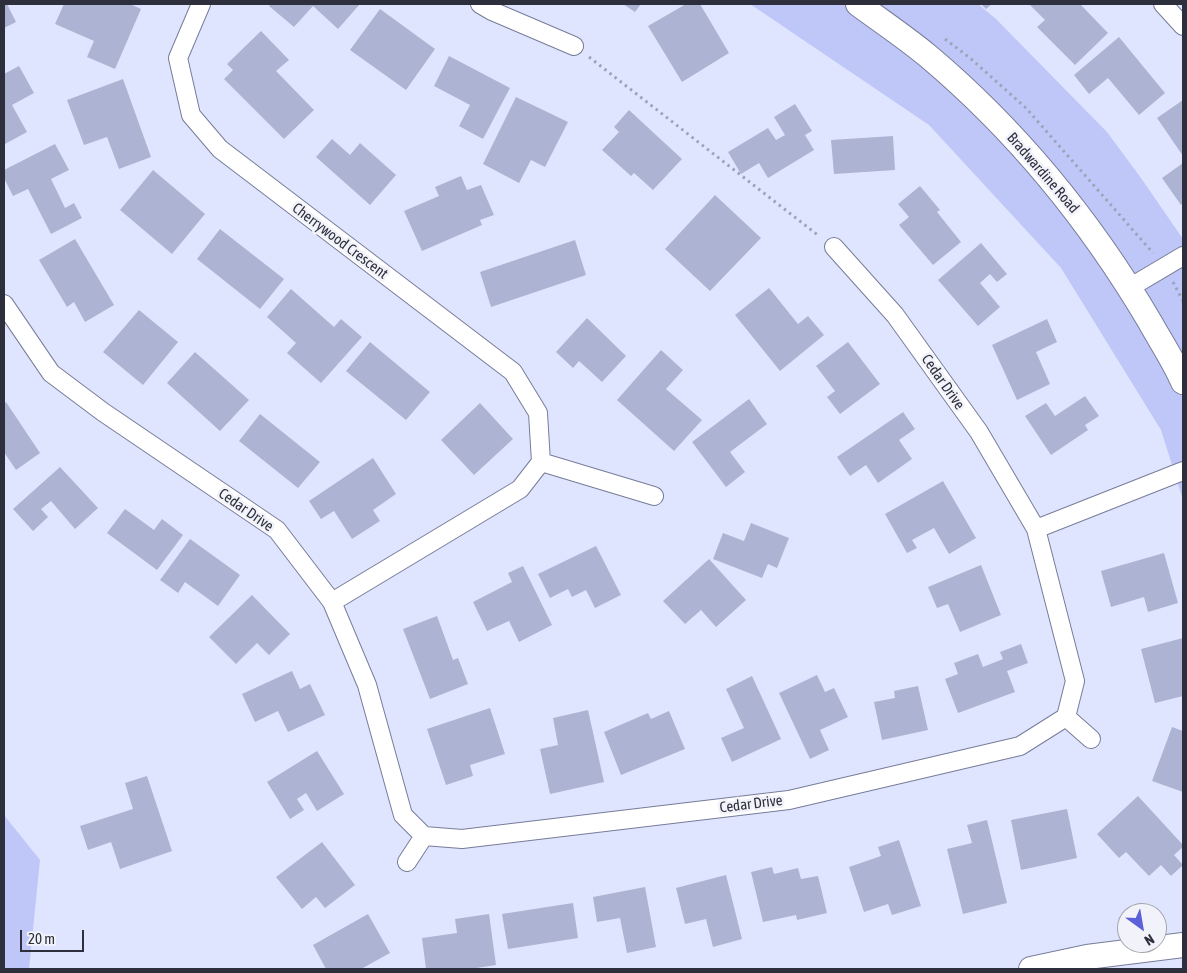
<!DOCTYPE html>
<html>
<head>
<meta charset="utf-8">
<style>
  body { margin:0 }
  #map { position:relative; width:1187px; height:973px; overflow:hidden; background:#e0e5ff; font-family:"Asap Condensed",sans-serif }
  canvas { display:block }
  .frame { position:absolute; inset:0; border:5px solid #2d2f3c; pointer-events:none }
  .north { position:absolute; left:1117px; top:903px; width:50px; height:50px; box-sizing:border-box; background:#f2f3fa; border:1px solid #a3a5ae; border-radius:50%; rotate:148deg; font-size:14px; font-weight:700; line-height:20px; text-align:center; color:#2d2f3c }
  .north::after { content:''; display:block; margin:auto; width:18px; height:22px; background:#5d61d9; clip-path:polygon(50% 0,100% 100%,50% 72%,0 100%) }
  .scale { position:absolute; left:20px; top:930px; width:64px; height:22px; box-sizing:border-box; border:2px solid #2d2f3c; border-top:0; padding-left:6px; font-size:15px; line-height:18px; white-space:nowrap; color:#2d2f3c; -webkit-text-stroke:4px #f2f3fa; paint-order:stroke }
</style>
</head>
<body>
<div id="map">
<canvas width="1187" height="973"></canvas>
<div class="frame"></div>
<div class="north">N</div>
<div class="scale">20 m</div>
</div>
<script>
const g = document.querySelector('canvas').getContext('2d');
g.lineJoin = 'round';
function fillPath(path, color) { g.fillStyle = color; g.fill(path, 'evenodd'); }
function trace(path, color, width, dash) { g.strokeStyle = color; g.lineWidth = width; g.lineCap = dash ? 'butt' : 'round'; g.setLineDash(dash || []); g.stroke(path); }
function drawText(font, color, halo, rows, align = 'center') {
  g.font = font + ' "Asap Condensed",sans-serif'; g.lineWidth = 5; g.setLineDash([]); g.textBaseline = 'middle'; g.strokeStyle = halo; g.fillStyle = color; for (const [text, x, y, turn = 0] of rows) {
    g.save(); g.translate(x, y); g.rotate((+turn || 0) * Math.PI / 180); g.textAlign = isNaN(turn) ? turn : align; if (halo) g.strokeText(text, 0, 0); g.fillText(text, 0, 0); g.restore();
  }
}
fillPath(new Path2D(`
  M750 4H978L996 19 1107 132 1141 178 1183 239V500L1161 430 1061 268 929 125Z
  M4 815 40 860 29 969H4Z`), '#bfc7f8');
fillPath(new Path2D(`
  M4 4H7L16 22 4 28Z
  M64 4H130L141 9 115 69 87 57 94 41 55 24Z
  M271 4H360L338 29 313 6 294 27 269 6Z
  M623 4H641L635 12Z
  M686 4H700L729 53 682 82 648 26Z
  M981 4H992L986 9Z
  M1029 4H1080L1108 33 1075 65 1037 27 1045 20Z
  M380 9 435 49 406 90 350 50Z
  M261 31 289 60 276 71 314 110 284 139 224 79 233 70 227 64Z
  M1119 37 1165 93 1139 115 1108 78 1089 94 1074 75Z
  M449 56 510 88 483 139 459 126 470 105 434 86Z
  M19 66 34 93 12 105 27 132 5 144 4 74Z
  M123 79 151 157 119 169 107 137 84 145 67 100Z
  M516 97 568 122 545 167 531 160 519 183 483 164Z
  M1183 100V156L1157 118Z
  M795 104 812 131 805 135 814 150 768 178 759 163 741 174 728 152 768 128 776 140 785 135 774 117Z
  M629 110 682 159 653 190 634 173 631 176 602 150 619 132 614 127Z
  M893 136 895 170 834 174 831 140Z
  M332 139 350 155 360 143 396 175 370 205 316 157Z
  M55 144 69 170 51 179 65 208 74 203 82 218 51 234 28 189 13 196 4 178V170Z
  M1183 163V203L1181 205 1162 178Z
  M153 170 205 214 172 254 120 210Z
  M461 176 467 190 481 185 494 215 480 220 482 225 422 251 404 211 439 196 435 187Z
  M920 186 940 210 937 212 961 242 933 265 899 225 909 217 898 204Z
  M715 195 761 238 710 291 665 249Z
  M220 229 284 279 260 309 197 259Z
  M75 239 114 305 85 322 74 302 67 307 39 260Z
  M575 240 586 275 491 307 480 272Z
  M981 243 1007 274 997 282 990 274 980 283 1000 307 978 326 938 280Z
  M769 288 798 324 808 316 824 335 780 371 735 315Z
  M291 289 334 327 341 319 362 337 321 383 287 353 296 343 267 317Z
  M139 310 178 342 143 385 103 352Z
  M587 318 626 356 602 382 579 361 573 368 556 352Z
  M1047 319 1057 342 1036 352 1050 384 1017 400 992 345Z
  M370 342 430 392 406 420 346 371Z
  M848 342 880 384 840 414 827 397 835 391 816 366Z
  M661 350 683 370 666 389 702 420 674 451 617 400Z
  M195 352 249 400 220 431 167 383Z
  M1085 396 1099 416 1085 425 1088 430 1051 455 1025 416 1046 403 1055 416Z
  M749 399 767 424 730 452 745 472 726 487 692 442Z
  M6 402 40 453 16 470 4 452V404Z
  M480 403 513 439 474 475 441 440Z
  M903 412 915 429 899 440 912 459 878 483 866 465 850 476 837 457Z
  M260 414 320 462 298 488 239 441Z
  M373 458 396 494 373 510 380 521 352 539 334 511 321 519 309 501Z
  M60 467 98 508 75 529 51 501 41 509 48 517 33 531 13 509Z
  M943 481 976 538 949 554 934 528 912 540 917 548 907 553 885 514Z
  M125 509 154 530 162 519 183 535 157 570 107 533Z
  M751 523 789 538 777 568 768 564 762 578 713 559 723 533 744 541Z
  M190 539 240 575 218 606 185 582 178 593 160 580Z
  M596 546 621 595 595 608 586 590 572 597 568 589 550 598 538 574Z
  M1164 553 1178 603 1148 612 1144 597 1111 607 1101 571Z
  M709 559 746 600 716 627 701 610 685 624 663 601Z
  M981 565 1001 615 960 632 948 604 937 608 928 587Z
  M523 566 552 625 519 642 509 621 487 631 473 602 512 582 508 573Z
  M252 595 290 634 269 655 257 643 236 664 209 637Z
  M437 616 453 660 458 658 468 684 430 699 403 629Z
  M1183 638V696L1155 703 1141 649Z
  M1021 644 1028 663 1007 671 1015 692 958 713 945 679 958 674 954 663 978 654 983 667 1003 659 1000 652Z
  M292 671 300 689 310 684 325 715 288 732 278 711 255 722 242 694Z
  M817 675 825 692 834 688 848 717 820 730 829 750 810 759 779 693Z
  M752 676 781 739 732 762 721 738 744 728 726 689Z
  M918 686 928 730 882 740 874 702 895 698 894 691Z
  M490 708 505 754 470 765 473 776 446 785 427 729Z
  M588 710 604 782 550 794 540 749 558 745 553 718Z
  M669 711 685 749 621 775 604 732 648 713 651 719Z
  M1172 727 1183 731V792L1152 781Z
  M317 751 344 794 317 811 306 793 297 799 304 810 290 819 267 782Z
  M147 776 172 851 120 869 111 842 88 850 80 826 133 809 125 783Z
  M1138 796 1183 845V847L1174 855 1183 865 1171 876 1161 865 1149 876 1126 852 1119 858 1097 834Z
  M1067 809 1077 858 1021 870 1011 820Z
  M987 820 1007 903 963 914 947 849 972 843 967 825Z
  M899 840 921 906 892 915 888 904 864 912 849 867 881 856 878 847Z
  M322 842 355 885 325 908 316 897 302 909 276 877Z
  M772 867 774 874 798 868 801 879 818 876 827 913 797 920 796 915 763 922 751 872Z
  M726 875 742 939 713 947 706 919 685 924 676 888Z
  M645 887 656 947 627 953 620 918 597 922 593 897Z
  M573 903 578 938 508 949 502 914Z
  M368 914 390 953 361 969H326L313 945Z
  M489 914 496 965 470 969H426L422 938 457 933 455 919Z`), '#adb3d2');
const street = new Path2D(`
  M201 4 178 58 191 115 220 149 513 372 538 413 541 462 520 489 332 602
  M480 4 492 11 574 46
  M1163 4 1183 26
  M1129 288 1183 256
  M4 304 51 373 103 412 277 530 332 602 367 685 403 815 424 836 462 839 789 800 1020 746 1066 717 1075 681 1036 529 979 432 895 315 834 247
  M541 462 654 496
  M1036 529 1183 471
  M1066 717 1091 739
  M407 862 424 836`);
const secondary = new Path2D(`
  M858 4C881 21 905 37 928 56 1017 131 1091 222 1150 322 1161 342 1174 361 1183 382
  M1031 969 1087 957 1183 945`);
trace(street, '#777c99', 20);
trace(secondary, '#777c99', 26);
trace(new Path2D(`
  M945 39 970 58 1026 108 1153 253
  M589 57 819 236
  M1173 282 1183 301`), '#9fa3b9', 3, [2.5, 4]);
trace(street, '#fff', 18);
trace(secondary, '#fff', 24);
drawText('15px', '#2d2f3c', '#f2f3fa', [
  ["Bradwardine Road",1043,173,49],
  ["Cherrywood Crescent",340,241,37],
  ["Cedar Drive",943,382,55],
  ["Cedar Drive",246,510,35],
  ["Cedar Drive",751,804,-7]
]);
</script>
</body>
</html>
